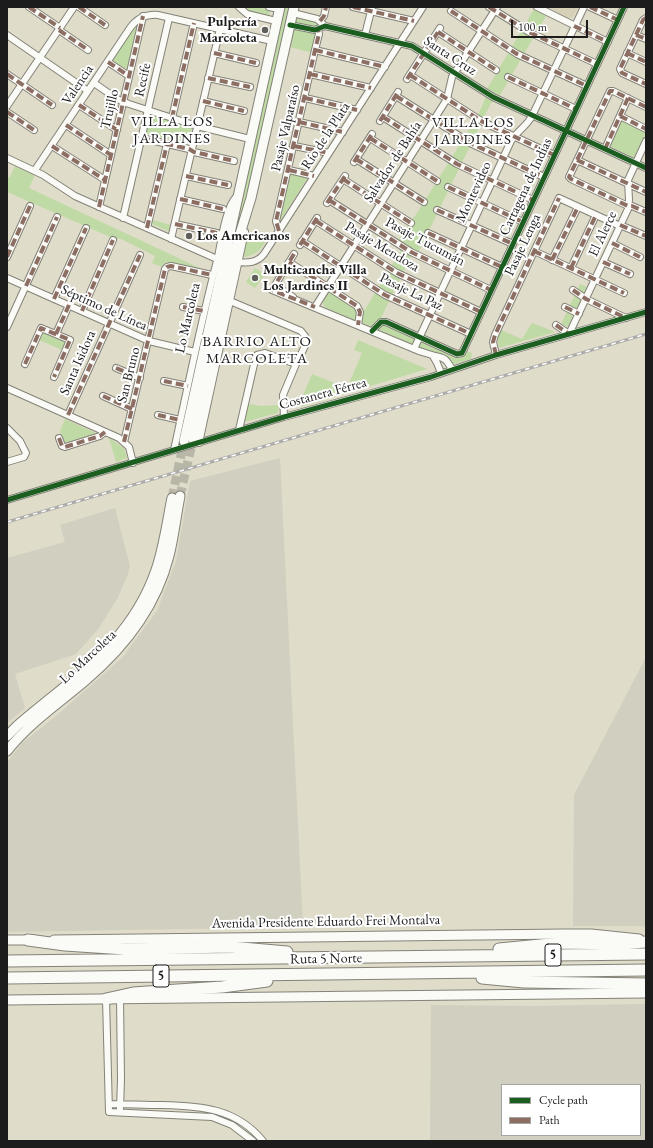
<!DOCTYPE html>
<html>
<head>
<meta charset="utf-8">
<style>
  body { margin:0 }
  #map { position:relative; width:653px; height:1148px; overflow:hidden; background:#dfdcc9; font-family:"EB Garamond",serif }
  canvas { display:block }
  .frame { position:absolute; inset:0; border:8px solid #1c1c1c; pointer-events:none }
  .legend { position:absolute; left:501px; top:1084px; width:140px; height:52px; box-sizing:border-box; background:#fff; border:1px solid #a4a4a4; margin:0; padding:5px 7px; list-style:none; font-size:12px; color:#1c1c1c }
  .legend li { display:flex; align-items:center; gap:8px; height:20px }
  .legend b { width:20px; border:1px solid #a4a4a4 }
  .scale { position:absolute; left:511px; top:20px; width:77px; height:18px; box-sizing:border-box; border:2px solid #1c1c1c; border-top:0; padding-left:5px; font-size:12px; line-height:14px; white-space:nowrap; color:#1c1c1c; -webkit-text-stroke:3px #fff; paint-order:stroke }
</style>
</head>
<body>
<div id="map">
<canvas width="653" height="1148"></canvas>
<div class="frame"></div>
<ul class="legend">
<li><b style="height:5px;background:#1b5e20"></b>Cycle path</li>
<li><b style="height:5px;background:#8d6e63"></b>Path</li>
</ul>
<div class="scale">100 m</div>
</div>
<script>
const g = document.querySelector('canvas').getContext('2d');
g.lineJoin = 'round';
function fillPath(path, color) { g.fillStyle = color; g.fill(path, 'evenodd'); }
function trace(path, color, width, dash) { g.strokeStyle = color; g.lineWidth = width; g.lineCap = dash ? 'butt' : 'round'; g.setLineDash(dash || []); g.stroke(path); }
function drawText(font, color, halo, rows, align = 'center') {
  g.font = font + ' "EB Garamond",serif'; g.lineWidth = 4; g.setLineDash([]); g.textBaseline = 'middle'; g.strokeStyle = halo; g.fillStyle = color; for (const [text, x, y, turn = 0] of rows) {
    g.save(); g.translate(x, y); g.rotate((+turn || 0) * Math.PI / 180); g.textAlign = isNaN(turn) ? turn : align; if (halo) g.strokeText(text, 0, 0); g.fillText(text, 0, 0); g.restore();
  }
}
fillPath(new Path2D(`
  M547 7H579L573 17 568 18 563 16Z`), '#d6d0b7');
fillPath(new Path2D(`
  M280 458 303 927 7 932V762L22 743 56 716 122 658 157 611 176 561 190 481Z
  M115 508 130 566 127 577 117 599 99 628 76 654 15 674 25 708 7 723V558L65 542 60 525Z
  M646 657V926H573L574 795Z
  M646 1004V1141H430L431 1005 533 1006ZM502 1085H640V1135H502Z`), '#d1cfc0');
fillPath(new Path2D(`
  M246 7H256L270 10 269 17 249 12Z
  M282 7H291L234 254H226Z
  M534 9 546 16 499 97 491 103 418 253 413 252 381 318 385 324 460 356 465 350 472 353 471 359 454 364 447 357 421 349 361 322V316L404 245 397 241 419 210 478 115 485 99 487 89Z
  M297 17 314 21 319 23 318 27 295 24Z
  M139 25 128 70 112 61 133 29Z
  M294 29 317 34 313 53 290 47Z
  M151 114 192 128 188 143 146 134Z
  M622 119 646 130V133L634 158 609 146Z
  M15 166 35 175 29 188 204 270 203 271 166 262 162 267 152 263 155 256 119 238 117 240 7 192V177H10Z
  M291 174 308 177 279 223 280 216Z
  M153 220 171 225 170 232 152 224Z
  M247 233 267 237C263 249 257 254 245 257L243 252Z
  M255 268 265 274 255 288 246 282Z
  M580 284 587 287 568 327 561 324Z
  M329 292 358 308 357 321 326 308C320 302 325 297 329 292Z
  M532 323 555 332 499 348 497 338 501 330 522 339Z
  M42 332 66 342 62 350 39 340Z
  M358 340 427 369 301 407 300 403 312 374 347 388 362 353 354 350Z
  M249 404 261 406 279 405 278 413 244 422Z
  M65 419 98 434 65 445 60 431Z
  M109 438 124 448 127 458 116 462Z`), '#c0daa5');
trace(new Path2D(`
  M180 496 193 439
  M172 498 184 441`), '#b8b6a6', 9, [9, 4.5]);
const street = new Path2D(`
  M29 7 60 28
  M79 7 105 25
  M239 7 247 14 276 21
  M269 7 279 9
  M353 7 414 21
  M489 7 529 32 597 64
  M537 7 608 42
  M590 7 618 20
  M451 11 517 54 587 86
  M293 13 317 19 325 26
  M646 18 643 20 620 69 622 73 646 84
  M320 21 324 16 326 7
  M290 25 315 30 325 26 412 46 493 97 646 168
  M59 30 88 50
  M438 32 496 70
  M7 35 88 91
  M365 35 372 7
  M636 35 646 39
  M315 50 385 67
  M214 53 256 63
  M627 53 646 62
  M108 62 129 76
  M7 74 52 105
  M310 74 371 88
  M410 75 483 122 554 155
  M508 77 576 109
  M208 78 250 87
  M407 79 440 28
  M94 83 117 99 129 104 197 126 250 139
  M396 96 472 144 544 177
  M305 98 357 110
  M203 101 244 111
  M79 105 117 130
  M7 106 74 7
  M646 107 613 91H610L569 177 571 179 628 206H632L646 212
  M7 112 34 130
  M620 116 646 129
  M383 117 457 164 533 200
  M172 118 194 23
  M380 121 398 92
  M299 122 343 132
  M66 125 111 155
  M142 138 189 149 194 152 234 161
  M370 138 437 181
  M52 146 105 180
  M294 146 329 153
  M605 149 628 98
  M7 158 43 175 75 196 217 259 219 262
  M356 159 424 202
  M577 160 646 192
  M354 162 372 134
  M35 170 130 28C137 18 146 14 158 15L272 41
  M289 170 314 176
  M186 176 228 185
  M343 179 411 223
  M448 187 523 222
  M180 199 223 209
  M329 200 411 252 491 290
  M327 203 345 176
  M99 207 143 16
  M437 210 513 244
  M123 218 169 18
  M316 221 397 273 481 312
  M175 224 217 233
  M620 225 646 236
  M147 228 167 144
  M279 231 276 221 315 50 319 34 318 29
  M428 233 502 267
  M171 239 220 29
  M302 241 385 295 471 334
  M612 243 640 257
  M300 245 317 218
  M534 251 624 293
  M294 254 272 290 419 351C423 352 428 354 432 355 445 359 444 356 452 369
  M7 257 30 206
  M552 260 578 207
  M238 262C248 263 257 263 264 254L423 7
  M289 262 357 306 360 312 358 325
  M603 262 630 274
  M571 268 596 215
  M7 278 149 341 195 352
  M275 285 293 297
  M573 290 586 299 626 318
  M54 299 86 228
  M230 301 301 331 305 336 307 342 296 364 283 395 284 417
  M183 307 204 311
  M315 307 447 99 452 77 497 7
  M565 307 579 314
  M82 311 113 240
  M556 325 569 334
  M7 327 57 217
  M372 331 381 322H386L457 354 462 353 624 7
  M56 334 69 305
  M569 334 628 209 629 200 628 180 646 141
  M414 349 511 141C517 131 527 126 532 116L584 7
  M496 355 493 342 495 335 559 198 620 226
  M433 356 437 363 441 373
  M25 364 41 328 70 340 54 377
  M116 368 140 378
  M164 381 188 386
  M7 388 119 438 129 447 133 463
  M103 396 132 409
  M68 415 140 255
  M158 415 180 420
  M7 428 20 441 26 453 24 457 7 462
  M239 430 255 360 257 355 265 353 296 364
  M59 438 62 446 65 447 100 436 105 432
  M124 442 165 269 167 267 171 266 212 275
  M199 443 245 232
  M174 450C188 386 201 321 218 257 221 242 226 207 236 197
  M7 500 284 417 431 377 496 355 646 312
  M120 998 121 1079 120 1109
  M106 999 109 1112 212 1117 232 1125 253 1141
  M109 1104C127 1104 144 1105 162 1105 201 1106 236 1108 263 1141`);
const secondary = new Path2D(`
  M193 439 232 260 251 198 294 7
  M184 441 280 7
  M7 736 18 725C74 677 131 643 156 570 164 547 167 522 172 498
  M7 751C29 723 59 703 86 680 125 647 156 607 169 556 174 536 176 516 180 496
  M7 940H34
  M54 940 564 934H591L639 939
  M7 1000 646 993`);
const highway = new Path2D(`
  M28 940 65 945 125 949 230 947 287 952
  M499 949 561 943 616 944 646 942
  M7 961 646 954
  M7 978 646 970
  M482 978 524 982 646 984
  M106 999 133 993 222 987 267 981`);
trace(street, '#848278', 8);
trace(secondary, '#848278', 11);
trace(highway, '#848278', 13);
trace(street, '#fafaf7', 6);
trace(secondary, '#fafaf7', 9);
trace(highway, '#fafaf7', 11);
const rail = new Path2D(`
  M7 522 646 334`);
trace(rail, '#adacaa', 3);
trace(rail, '#fff', 1.5, [4.5]);
trace(new Path2D(`
  M29 7 60 28
  M79 7 105 25
  M353 7 414 21
  M489 7 529 32 597 64
  M590 7 618 20
  M451 11 517 54 587 86
  M646 18 643 20 620 69 622 73 646 84
  M320 21 324 16 326 7
  M574 26 608 42
  M59 30 88 50
  M438 32 496 70
  M636 35 646 39
  M315 50 385 67
  M214 53 256 63
  M627 53 646 62
  M108 62 129 76
  M7 74 52 105
  M310 74 371 88
  M410 75 483 122 554 155
  M508 77 576 109
  M208 78 250 87
  M407 79 440 29
  M396 96 472 144 544 177
  M305 98 357 110
  M203 101 244 111
  M79 105 117 130
  M646 107 613 91H610L569 177 571 179 628 206H632L646 212
  M7 112 34 130
  M620 116 646 129
  M383 117 457 164 533 200
  M172 118 194 23
  M380 121 398 92
  M299 122 343 132
  M66 125 111 155
  M142 138 189 149 194 152 234 161
  M370 138 437 181
  M52 146 105 180
  M294 146 329 153
  M605 149 628 98
  M356 159 424 202
  M577 160 646 192
  M354 162 372 134
  M289 170 314 176
  M186 176 228 185
  M343 179 411 223
  M448 187 523 222
  M180 199 223 209
  M329 200 411 252 491 290
  M327 203 345 176
  M99 207 143 16
  M437 210 513 244
  M316 221 397 273 481 312
  M175 224 217 233
  M620 225 646 236
  M147 228 167 144
  M279 231 276 221 315 50 319 34 318 29
  M428 233 502 267
  M302 241 385 295 471 334
  M612 243 640 257
  M300 245 317 218
  M534 251 624 293
  M294 254 272 290 315 307
  M7 257 30 206
  M552 260 578 207
  M289 262 357 306 360 312 358 325
  M603 262 630 274
  M571 268 596 215
  M26 286 57 217
  M573 290 586 299 626 318
  M54 299 86 228
  M183 307 204 311
  M565 307 579 314
  M82 311 113 240
  M556 325 569 334
  M56 334 69 305
  M496 355 493 342 495 335 559 198
  M25 364 41 328 70 340 54 377
  M116 368 140 378
  M164 381 188 386
  M103 396 132 409
  M68 415 140 255
  M158 415 180 420
  M59 438 62 446 65 447 100 436 105 432
  M124 442 165 269 167 267 171 266 212 275`), '#8d6e63', 4, [8, 4]);
trace(new Path2D(`
  M290 25 315 30 325 26 412 46 493 97 646 168
  M372 331 381 322H386L457 354 462 353 624 7
  M7 500 284 417 431 377 496 355 646 312`), '#1b5e20', 5);
for (const [x, y, r, color] of [
  [265,30,4,"#605f59"],
  [189,236,4,"#605f59"],
  [255,278,4,"#605f59"]
]) { const dot = new Path2D(); dot.arc(x, y, r, 0, 2 * Math.PI); g.fillStyle = color; g.fill(dot); trace(dot, '#fff', 1.5); }
for (const [x, y, w] of [
  [553,955,16],
  [161,976,16]
]) { const box = new Path2D(); box.roundRect(x - w / 2, y - 11, w, 22, 3); g.fillStyle = '#fff'; g.fill(box); trace(box, '#1c1c1c', 1); }
drawText('bold 13px', '#1c1c1c', null, [
  ["5",553,955],
  ["5",161,976]
]);
drawText('bold 14px', '#1c1c1c', '#fff', [
  ["Pulpería",257,22,"right"],
  ["Marcoleta",257,38,"right"],
  ["Los Americanos",197,236],
  ["Multicancha Villa",263,270],
  ["Los Jardines II",263,286]
], 'left');
drawText('14px', '#1c1c1c', '#fff', [
  ["Santa Cruz",450,56,33],
  ["Recife",143,80,-77],
  ["Valencia",78,85,-56],
  ["Trujillo",110,109,-77],
  ["Pasaje Valparaíso",286,128,-77],
  ["Río de la Plata",326,136,-57],
  ["Salvador de Bahía",393,162,-57],
  ["Cartagena de Indias",526,187,-65],
  ["Montevideo",474,192,-65],
  ["El Alerce",603,234,-65],
  ["Pasaje Tucumán",425,242,28],
  ["Pasaje Lenga",523,245,-65],
  ["Pasaje Mendoza",382,247,31],
  ["Pasaje La Paz",411,292,26],
  ["Séptimo de Línea",104,308,24],
  ["Lo Marcoleta",188,318,-77],
  ["Santa Isidora",78,363,-66],
  ["San Bruno",129,375,-76],
  ["Costanera Férrea",323,394,-15],
  ["Lo Marcoleta",88,657,-43],
  ["Avenida Presidente Eduardo Frei Montalva",326,922,-1],
  ["Ruta 5 Norte",326,959,-1]
]);
g.letterSpacing = '1px';
drawText('15px', '#1c1c1c', '#fff', [
  ["VILLA LOS",172,122],
  ["JARDINES",172,139],
  ["VILLA LOS",473,123],
  ["JARDINES",473,140],
  ["BARRIO ALTO",257,342],
  ["MARCOLETA",257,359]
]);
g.letterSpacing = '0px';
</script>
</body>
</html>
